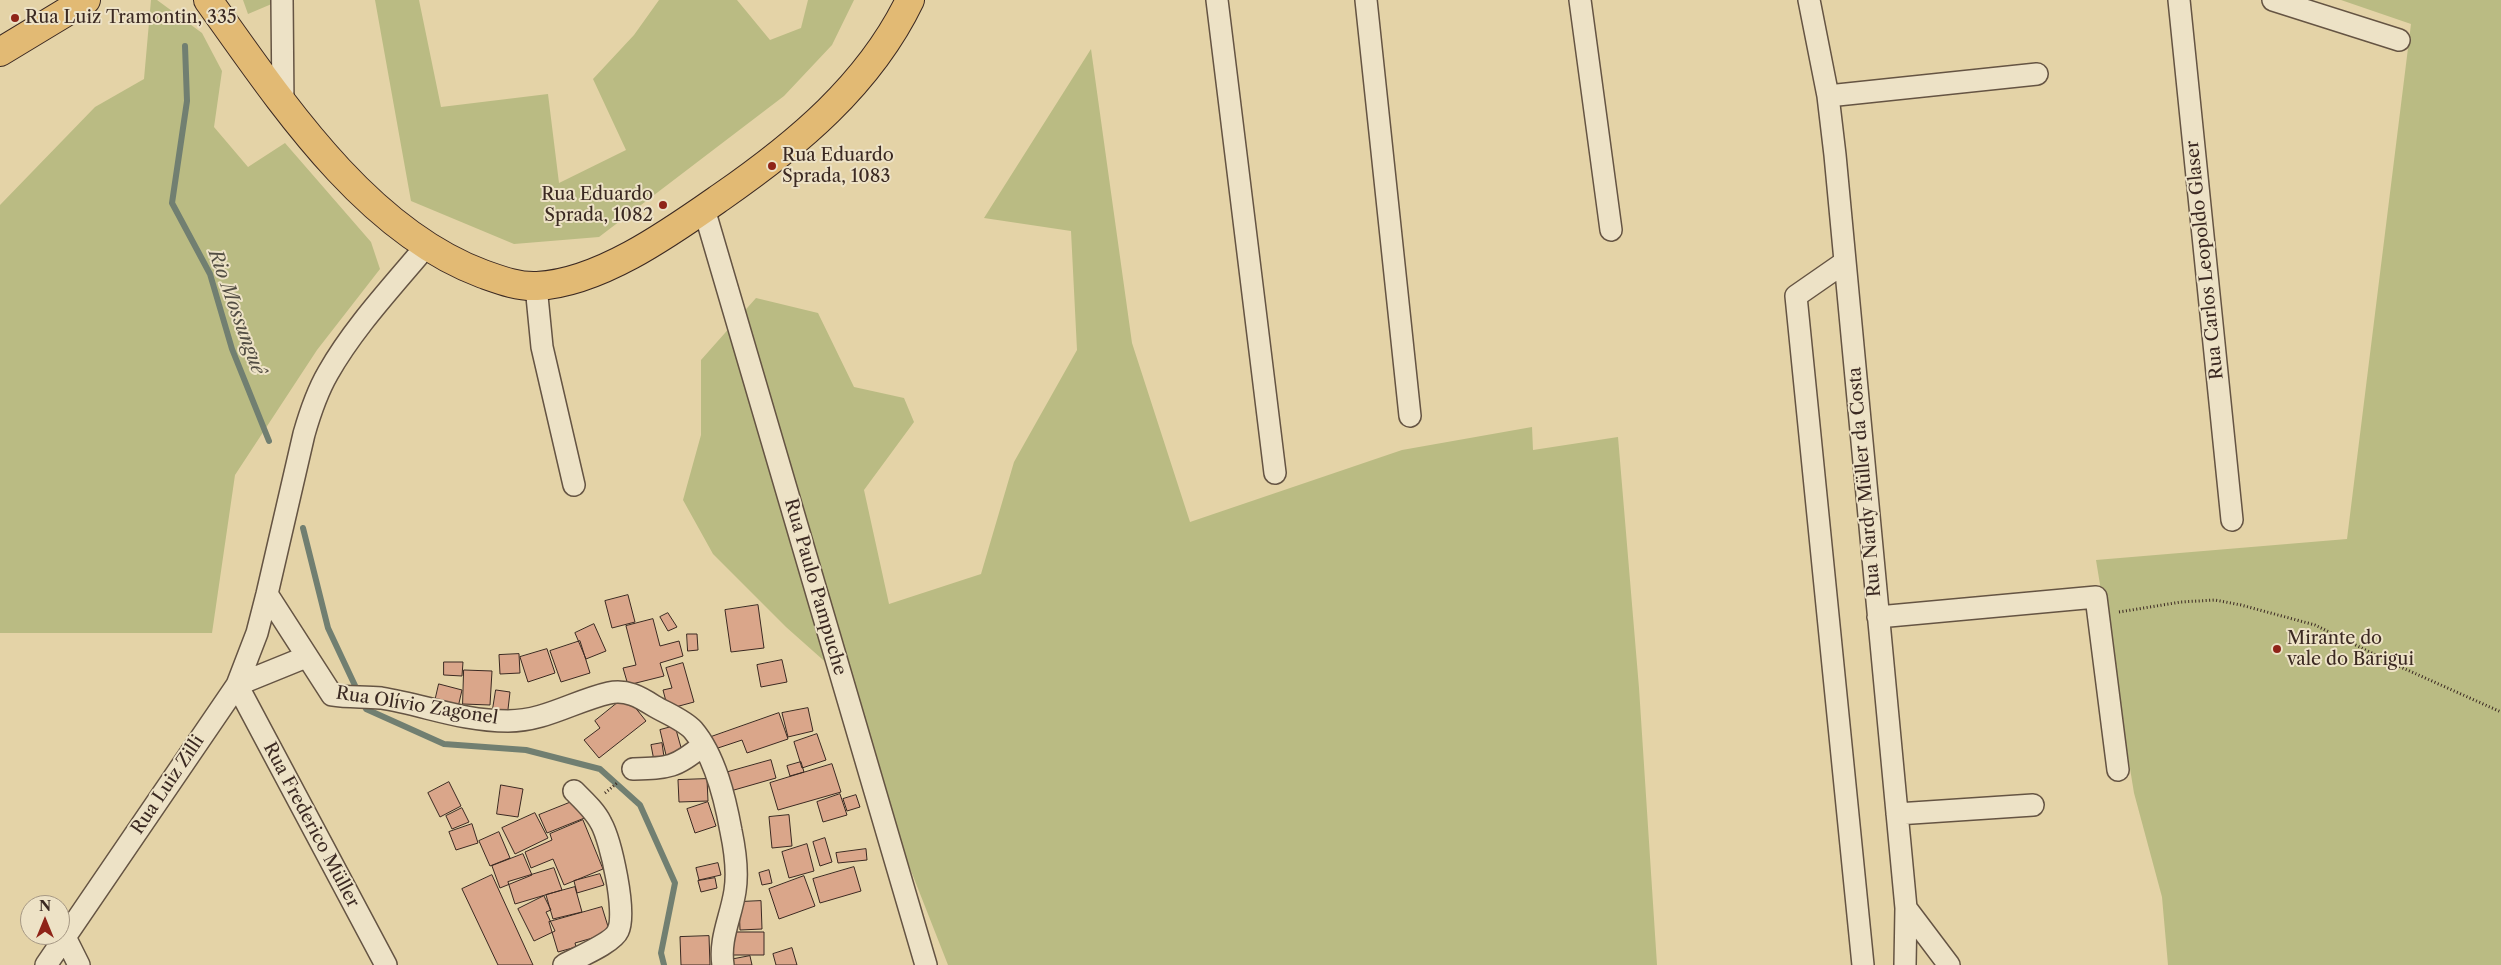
<!DOCTYPE html>
<html>
<head>
<meta charset="utf-8">
<style>
  body { margin:0 }
  #map { position:relative; width:2501px; height:965px; overflow:hidden; background:#e4d3a7; font-family:"Libre Caslon Text",serif }
  canvas { display:block }
  .north { position:absolute; left:20px; top:895px; width:50px; height:50px; box-sizing:border-box; background:#ede2c6; border:1px solid #a69884; border-radius:50%; rotate:0deg; font-size:14px; font-weight:700; line-height:20px; text-align:center; color:#3b2922 }
  .north::after { content:''; display:block; margin:auto; width:18px; height:22px; background:#8f2418; clip-path:polygon(50% 0,100% 100%,50% 72%,0 100%) }
</style>
</head>
<body>
<div id="map">
<canvas width="2501" height="965"></canvas>
<div class="north">N</div>
</div>
<script>
const g = document.querySelector('canvas').getContext('2d');
g.lineJoin = 'round';
function fillPath(path, color) { g.fillStyle = color; g.fill(path, 'evenodd'); }
function trace(path, color, width, dash) { g.strokeStyle = color; g.lineWidth = width; g.lineCap = dash ? 'butt' : 'round'; g.setLineDash(dash || []); g.stroke(path); }
function drawText(font, color, halo, rows, align = 'center') {
  g.font = font + ' "Libre Caslon Text",serif'; g.lineWidth = 4; g.setLineDash([]); g.textBaseline = 'middle'; g.strokeStyle = halo; g.fillStyle = color; for (const [text, x, y, turn = 0] of rows) {
    g.save(); g.translate(x, y); g.rotate((+turn || 0) * Math.PI / 180); g.textAlign = isNaN(turn) ? turn : align; if (halo) g.strokeText(text, 0, 0); g.fillText(text, 0, 0); g.restore();
  }
}
fillPath(new Path2D(`
  M151 0H157L202 33 222 71 214 127 248 167 285 143 371 242 380 269 317 350 235 475 212 633H0V205L95 107 144 79Z
  M243 0H281L248 14Z
  M375 0H419L441 107 548 94 559 183 626 150 593 79 634 35 659 0H737L770 40 801 28 808 0H854L832 45 784 96 599 237 514 244 411 201Z
  M2341 0H2501V965H2168L2162 897 2134 793 2096 560 2347 539 2411 24Z
  M1091 49 1132 343 1190 522 1402 450 1532 427 1533 450 1618 437 1639 688 1657 965H948L831 667 786 627 713 554 683 500 701 435V360L756 298 818 313 854 387 904 398 914 422 864 490 889 604 981 574 1014 462 1077 350 1071 231 984 218Z`), '#babb83');
trace(new Path2D(`
  M185 46 187 101 172 203 210 274 232 349 269 441
  M303 528 328 628 358 692
  M362 701 366 709 444 744 526 750 600 769 640 805 675 883 661 953 664 965`), '#717f71', 6);
const building = new Path2D(`
  M628 595 635 622 612 628 605 601Z
  M758 605 764 648 731 652 725 610Z
  M668 613 677 627 668 631 660 617Z
  M653 619 660 646 679 641 683 656 660 663 664 676 628 685 623 668 636 665 626 626Z
  M594 624 606 651 586 659 575 633Z
  M687 634H697L698 650 688 651Z
  M580 641 590 673 561 682 550 651Z
  M547 649 555 673 528 682 520 657Z
  M519 654 520 673 500 674 499 655Z
  M782 660 787 682 761 687 757 665Z
  M444 662H463L462 676 444 675Z
  M683 663 694 702 668 709 663 690 672 688 666 668Z
  M464 670 492 671 490 705 463 704Z
  M439 684 462 690 456 716 433 710Z
  M496 690 510 692 507 718 492 715Z
  M626 696 646 721 599 758 584 740 600 728 595 721Z
  M808 708 813 731 788 737 782 713Z
  M779 713 788 739 747 753 742 740 715 749 711 737Z
  M675 726 682 751 666 755 660 730Z
  M817 734 826 760 802 768 794 742Z
  M662 743 664 757 655 766 651 745Z
  M771 760 776 778 727 792 721 774Z
  M801 762 804 772 790 776 787 766Z
  M832 764 841 792 778 810 770 783Z
  M707 779 708 801 679 802 678 780Z
  M449 782 461 806 440 817 428 793Z
  M501 785 523 789 518 817 497 814Z
  M840 794 847 815 823 822 817 802Z
  M856 795 860 807 847 811 843 799Z
  M579 799 587 817 547 833 539 815Z
  M708 802 716 826 695 833 687 809Z
  M462 808 469 822 452 829 446 816Z
  M535 813 548 838 515 854 502 828Z
  M789 815 792 846 772 848 769 817Z
  M583 820 603 869 564 885 553 859 531 868 525 852 552 840 550 834Z
  M472 824 478 843 456 850 449 832Z
  M499 832 510 858 490 866 479 841Z
  M825 838 832 862 820 866 813 842Z
  M807 844 814 871 789 878 782 852Z
  M866 849 867 860 838 863 836 853Z
  M523 854 532 875 500 888 492 866Z
  M718 863 721 875 699 880 696 868Z
  M854 867 861 891 820 903 813 879Z
  M554 868 562 890 515 904 508 882Z
  M769 870 772 883 762 885 759 873Z
  M600 874 604 885 577 893 574 881Z
  M492 875 533 965H498L462 889Z
  M804 876 815 906 779 919 769 889Z
  M715 878 717 888 701 892 698 881Z
  M575 887 582 912 553 919 546 895Z
  M544 896 551 910 546 912 555 931 534 941 518 909Z
  M761 901 762 929 740 930 739 902Z
  M602 907 610 933 575 943 576 947 558 952 549 922Z
  M733 932H764V955H733Z
  M709 936 710 965H681L680 937Z
  M792 948 797 965H776L773 954Z
  M750 956 752 965H730L729 960Z`);
fillPath(building, '#daa68a');
trace(building, '#3b2922', 1);
const minor = new Path2D(`
  M282 0 283 105
  M1217 0 1275 473
  M1366 0 1410 416
  M1580 0 1611 230
  M1809 0 1828 96 1835 155 1906 908 1905 965
  M2179 0 2232 520
  M2273 0 2399 40
  M1828 96 2037 74
  M704 209 926 965
  M1845 262 1796 296 1863 965
  M536 286 542 347 574 485
  M267 594 332 695C349 698 365 696 381 698 425 705 461 721 508 721 545 721 574 701 609 693 626 689 640 697 654 706 666 713 684 720 693 730 715 756 725 798 731 831 735 850 738 872 735 891 731 917 719 939 723 965
  M1878 617 2096 597 2118 770
  M237 685 386 965
  M237 685 306 657
  M633 769C668 768 676 768 703 745
  M1897 814 2033 805
  M1906 908 1949 965
  M65 937 79 965
  M46 965 237 685 257 633 267 594 304 434C310 413 317 392 328 373 354 327 393 286 427 245
  M564 965C576 958 613 943 618 931 627 913 611 841 601 823 595 811 584 801 574 791`);
const major = new Path2D(`
  M208 0C279 99 364 230 483 274 500 280 518 287 537 286 600 283 671 232 721 197 796 145 869 85 910 0
  M0 52 86 0`);
trace(minor, '#655443', 24);
trace(major, '#3b2922', 30);
trace(new Path2D(`
  M2119 612 2181 602 2215 600 2241 605 2315 625 2394 664 2501 712
  M605 793 617 783`), '#3b2922', 3, [1, 2.5]);
trace(minor, '#ede2c6', 21);
trace(major, '#e2ba74', 28);
for (const [x, y, r, color] of [
  [15,18,5,"#8f2418"],
  [772,166,5,"#8f2418"],
  [663,205,5,"#8f2418"],
  [2277,649,5,"#8f2418"]
]) { const dot = new Path2D(); dot.arc(x, y, r, 0, 2 * Math.PI); g.fillStyle = color; g.fill(dot); trace(dot, '#ede2c6', 2); }
drawText('18px', '#3b2922', '#ede2c6', [
  ["Rua Luiz Tramontin, 335",25,18],
  ["Rua Eduardo",782,156],
  ["Sprada, 1083",782,177],
  ["Rua Eduardo",653,195,"right"],
  ["Sprada, 1082",653,216,"right"],
  ["Mirante do",2287,639],
  ["vale do Barigui",2287,660]
], 'left');
drawText('18px', '#3b2922', '#ede2c6', [
  ["Rua Carlos Leopoldo Glaser",2205,260,-96],
  ["Rua Nardy Müller da Costa",1865,482,-95],
  ["Rua Paulo Pampuche",815,587,74],
  ["Rua Olívio Zagonel",417,706,9],
  ["Rua Luiz Zilli",168,785,-56],
  ["Rua Frederico Müller",311,825,62]
]);
drawText('italic 19px', '#524d43', '#ede2c6', [
  ["Rio Mossunguê",236,312,70]
]);
</script>
</body>
</html>
